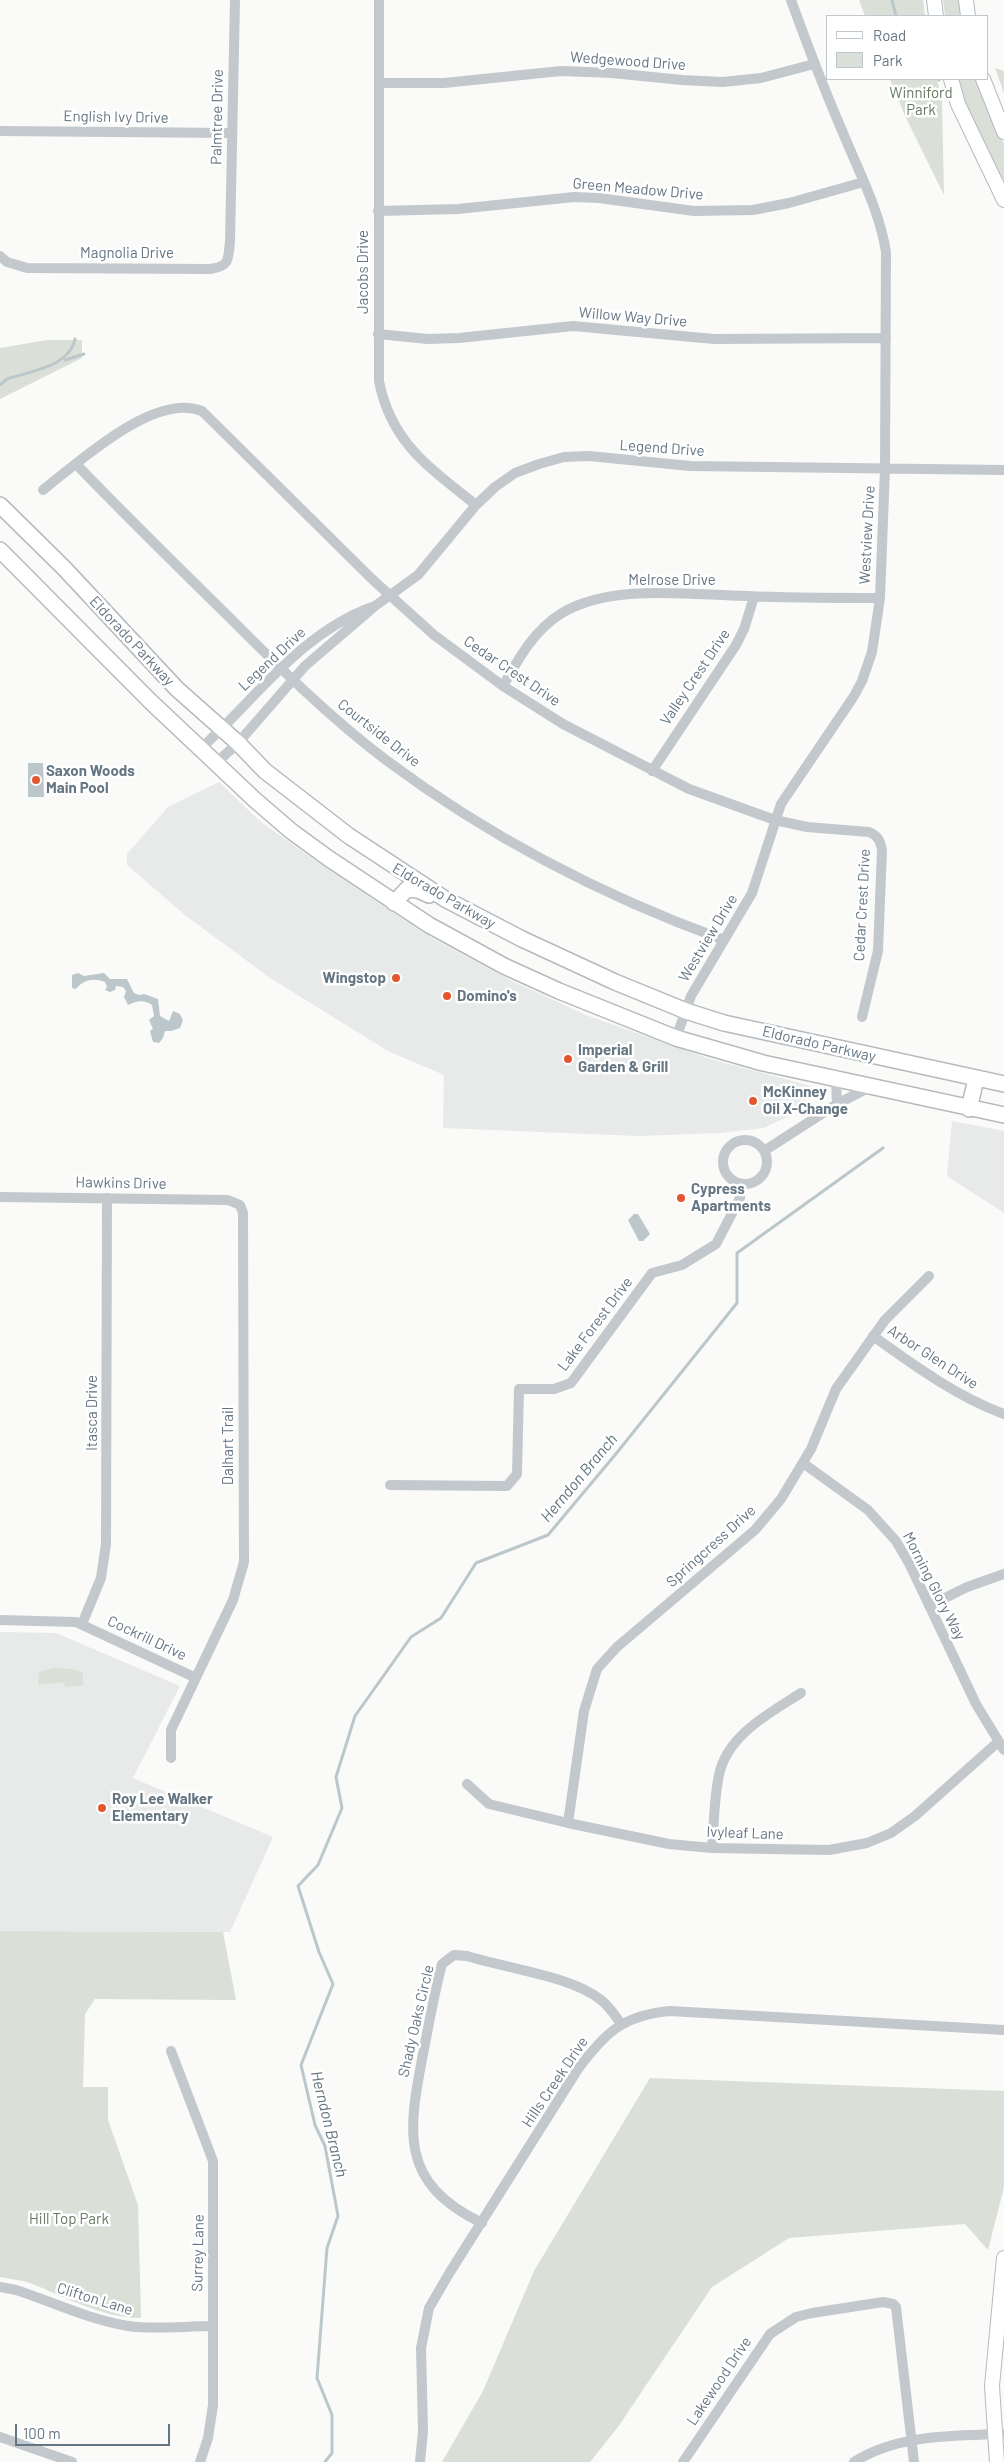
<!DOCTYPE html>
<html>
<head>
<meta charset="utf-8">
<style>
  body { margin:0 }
  #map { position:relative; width:1004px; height:2462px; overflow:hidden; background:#fafaf8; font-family:Barlow,sans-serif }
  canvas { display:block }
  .legend { position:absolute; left:826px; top:15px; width:162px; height:65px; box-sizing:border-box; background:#fff; border:1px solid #c1c8cd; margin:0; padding:6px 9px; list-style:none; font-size:15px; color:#657683 }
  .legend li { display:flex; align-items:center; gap:10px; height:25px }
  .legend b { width:25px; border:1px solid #c1c8cd }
  .scale { position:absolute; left:15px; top:2424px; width:155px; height:22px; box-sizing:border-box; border:2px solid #657683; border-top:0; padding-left:6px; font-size:15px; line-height:18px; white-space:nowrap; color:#657683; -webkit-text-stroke:4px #fff; paint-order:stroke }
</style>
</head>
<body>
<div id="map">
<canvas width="1004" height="2462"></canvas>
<ul class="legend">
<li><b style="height:6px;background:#fff"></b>Road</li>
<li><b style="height:14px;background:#dadfd7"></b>Park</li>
</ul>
<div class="scale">100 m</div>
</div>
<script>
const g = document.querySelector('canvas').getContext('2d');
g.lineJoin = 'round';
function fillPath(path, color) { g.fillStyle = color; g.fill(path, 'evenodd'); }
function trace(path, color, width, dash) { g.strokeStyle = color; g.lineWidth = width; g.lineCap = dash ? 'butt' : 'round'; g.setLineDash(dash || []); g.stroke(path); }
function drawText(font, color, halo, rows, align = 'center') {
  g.font = font + ' Barlow,sans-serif'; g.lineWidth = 5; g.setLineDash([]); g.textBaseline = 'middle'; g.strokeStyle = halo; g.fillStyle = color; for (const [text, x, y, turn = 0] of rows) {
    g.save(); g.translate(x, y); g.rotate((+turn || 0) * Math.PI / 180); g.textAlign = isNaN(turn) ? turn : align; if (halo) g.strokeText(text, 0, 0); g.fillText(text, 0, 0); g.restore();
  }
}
fillPath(new Path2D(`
  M219 782 261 822 313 859 432 938 510 980 586 1015 710 1059 811 1086 806 1100 795 1113 764 1128 721 1133 639 1136 443 1128 444 1075 388 1051 270 978 185 915 127 865V854L168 807Z
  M952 1121 1004 1131V1213L947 1176Z
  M0 1632 56 1633 180 1686 133 1778 273 1837 230 1932 0 1931Z`), '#e8e9e9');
fillPath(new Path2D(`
  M859 0H923L925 16H865Z
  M943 0H963L965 16H945Z
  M995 68 1004 71V93Z
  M890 79H937L942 100 944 195 905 116Z
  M959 79H979L1004 144V181C982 153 968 113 959 79Z
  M47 340H82V358L0 399V348Z
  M54 1668 73 1669 83 1673V1685L65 1687 64 1682 38 1685 39 1672Z
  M0 1931 223 1932 236 2000 95 1999 85 2014 83 2087H108V2120L138 2205 141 2318C102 2318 66 2297 30 2283 21 2280 10 2279 0 2277Z
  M650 2078 1004 2091V2187L988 2250 965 2224 789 2238 712 2287 618 2427 590 2462H442L483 2391 534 2271Z`), '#dadfd7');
fillPath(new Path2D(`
  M28 763H43L44 797H28Z
  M78 973 84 976 104 973 110 979H127L134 993 139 995 144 994 158 999 160 1016 169 1021 173 1011 180 1014 183 1020 180 1028 171 1031H165L163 1038 159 1043 153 1042 150 1031 153 1029 149 1020 154 1016 152 1005C144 999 136 1001 128 1005L124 997 126 991 123 987 116 986 115 990 110 992 105 990 107 987 105 982C94 978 84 979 76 989L72 988V975Z
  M634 1214H638L650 1234 643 1241H639L628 1220Z`), '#bbc7cb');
trace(new Path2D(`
  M892 0 896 16
  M938 79 939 80
  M65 360 84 354
  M0 385 7 379C31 371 69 367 75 339
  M325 2462 332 2453V2415L317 2378 327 2248 338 2216 325 2146 315 2125 301 2065 333 1984 319 1952 298 1886 318 1865 342 1808 336 1777 355 1716 411 1637 441 1618 476 1563 548 1535 615 1455 737 1303V1253L883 1148`), '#bbc7cb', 3);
const secondary = new Path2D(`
  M934 0 936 16
  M966 0 968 16
  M951 79 958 104 1004 200
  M983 79 1004 132
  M997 2462 992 2386 1004 2258`);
const primary = new Path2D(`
  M0 505 64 568 177 689 238 743 265 771 349 836 445 899 522 939 615 982 686 1011 724 1023 1004 1084
  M0 550 150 701 255 800 291 831 328 858 429 925 504 966 559 991 676 1038 763 1063 1004 1115
  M394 903 407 889 418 890 429 895
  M969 1109 976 1079`);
trace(secondary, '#b3babf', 16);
trace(primary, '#b5babe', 18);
trace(new Path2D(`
  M379 0V381C391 443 430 468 476 505
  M379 83H444L561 71 612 73 682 80 723 82 761 78 814 64
  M0 131 231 133
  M378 211 458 209 574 197 599 198 694 211 753 210 789 203 864 182
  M0 256 7 262 27 268 210 269C230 266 228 260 230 241L235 0
  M378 334 428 339 459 338 573 326 714 339 886 338
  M76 464C126 516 177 566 229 617 279 667 329 717 386 760 489 837 603 896 724 940
  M43 490C79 462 154 392 202 411L373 580 434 635 503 686 563 724 689 789 775 820 807 827 869 832C878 836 880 840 882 850L878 951 862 1017
  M503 686C519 658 534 630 562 613 612 583 690 595 746 596 790 598 835 598 880 598
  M200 749C256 699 299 634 372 607
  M216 763 238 743 305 666 375 606 418 575 476 505 495 487 515 473 539 464 564 457 589 456 690 466 1004 470
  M652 771 736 645 744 629 754 597
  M676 1038 691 996 752 893 781 804 854 696 862 681 872 652 880 598 885 468 886 252C880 213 861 176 846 140 826 94 808 47 791 0
  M836 1079 837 1104
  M723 1162a22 22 0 1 1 44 0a22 22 0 1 1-44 0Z
  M764 1151 837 1104 870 1087
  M0 1197 228 1200 240 1205 243 1213 244 1562 233 1600 171 1730V1758
  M873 1336C915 1366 956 1396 1004 1414
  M803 1463 868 1510 896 1541 910 1565 976 1704 1004 1750
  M390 1485 507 1486 517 1474 519 1389H554L571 1383 652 1273 682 1265 716 1244 740 1198 741 1184
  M929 1606 967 1587 1004 1574
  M0 1620 76 1622 196 1678
  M82 1624 101 1578 106 1544 107 1198
  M467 1784 489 1804 568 1823 669 1844 712 1848 829 1850 867 1843 891 1833 915 1816 998 1742
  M568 1823 584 1711 597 1669 617 1647 755 1530 781 1499 811 1449 836 1389 885 1320 929 1276
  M712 1848C714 1824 714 1798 719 1775 727 1735 770 1713 801 1693
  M171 2051 213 2161V2405L208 2438 200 2462
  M482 2223C399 2183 408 2132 423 2054 429 2024 434 1994 442 1964L454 1955 467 1956C505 1968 571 1976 601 2000 609 2006 615 2015 621 2024
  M0 2287 16 2290C53 2302 90 2320 128 2326 156 2330 184 2326 212 2326
  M0 2437 72 2462
  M420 2462 423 2431 421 2348 429 2308 450 2272 578 2069C605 2033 623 2015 670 2011L1004 2030
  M683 2462 770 2334 796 2317 812 2313 883 2302 893 2304 896 2307 914 2462
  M854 2462C897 2434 955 2436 1004 2434`), '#c3c8cc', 10);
trace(secondary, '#fff', 14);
trace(primary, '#fff', 15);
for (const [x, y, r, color] of [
  [36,780,5,"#e4572e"],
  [396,978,5,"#e4572e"],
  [447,996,5,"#e4572e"],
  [568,1059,5,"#e4572e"],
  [753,1101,5,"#e4572e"],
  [681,1198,5,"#e4572e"],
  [102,1808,5,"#e4572e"]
]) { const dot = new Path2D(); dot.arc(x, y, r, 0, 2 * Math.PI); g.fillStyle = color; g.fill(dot); trace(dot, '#fff', 2); }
drawText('15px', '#657683', '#fff', [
  ["Wedgewood Drive",628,61,4],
  ["English Ivy Drive",116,117,1],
  ["Palmtree Drive",217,117,-89],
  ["Green Meadow Drive",638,189,5],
  ["Magnolia Drive",127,253],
  ["Jacobs Drive",363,272,-90],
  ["Willow Way Drive",633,317,5],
  ["Legend Drive",662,448,4],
  ["Westview Drive",867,535,-87],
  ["Melrose Drive",672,580],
  ["Eldorado Parkway",132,641,47],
  ["Legend Drive",272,659,-43],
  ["Cedar Crest Drive",512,671,34],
  ["Valley Crest Drive",695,677,-56],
  ["Courtside Drive",379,733,38],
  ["Eldorado Parkway",444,896,30],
  ["Cedar Crest Drive",862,905,-87],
  ["Westview Drive",708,938,-59],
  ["Eldorado Parkway",819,1044,13],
  ["Hawkins Drive",121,1183,1],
  ["Lake Forest Drive",595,1324,-53],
  ["Arbor Glen Drive",933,1357,33],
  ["Itasca Drive",92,1413,-90],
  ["Dalhart Trail",228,1446,-90],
  ["Springcress Drive",711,1546,-42],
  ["Morning Glory Way",934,1586,63],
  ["Cockrill Drive",147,1638,25],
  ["Ivyleaf Lane",745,1833,2],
  ["Shady Oaks Circle",416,2021,-77],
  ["Hills Creek Drive",555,2082,-56],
  ["Surrey Lane",198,2253,-89],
  ["Clifton Lane",95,2299,17],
  ["Lakewood Drive",719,2381,-56]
]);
drawText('15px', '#687a64', '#fff', [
  ["Winniford",921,93],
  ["Park",921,110],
  ["Hill Top Park",69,2219]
]);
drawText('bold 15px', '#657683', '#fff', [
  ["Saxon Woods",46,771],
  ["Main Pool",46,788],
  ["Wingstop",386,978,"right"],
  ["Domino's",457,996],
  ["Imperial",578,1050],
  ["Garden & Grill",578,1067],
  ["McKinney",763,1092],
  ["Oil X-Change",763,1109],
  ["Cypress",691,1189],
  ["Apartments",691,1206],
  ["Roy Lee Walker",112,1799],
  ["Elementary",112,1816]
], 'left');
drawText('italic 16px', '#60757c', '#fff', [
  ["Herndon Branch",579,1478,-50],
  ["Herndon Branch",329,2124,76]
]);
</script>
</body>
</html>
